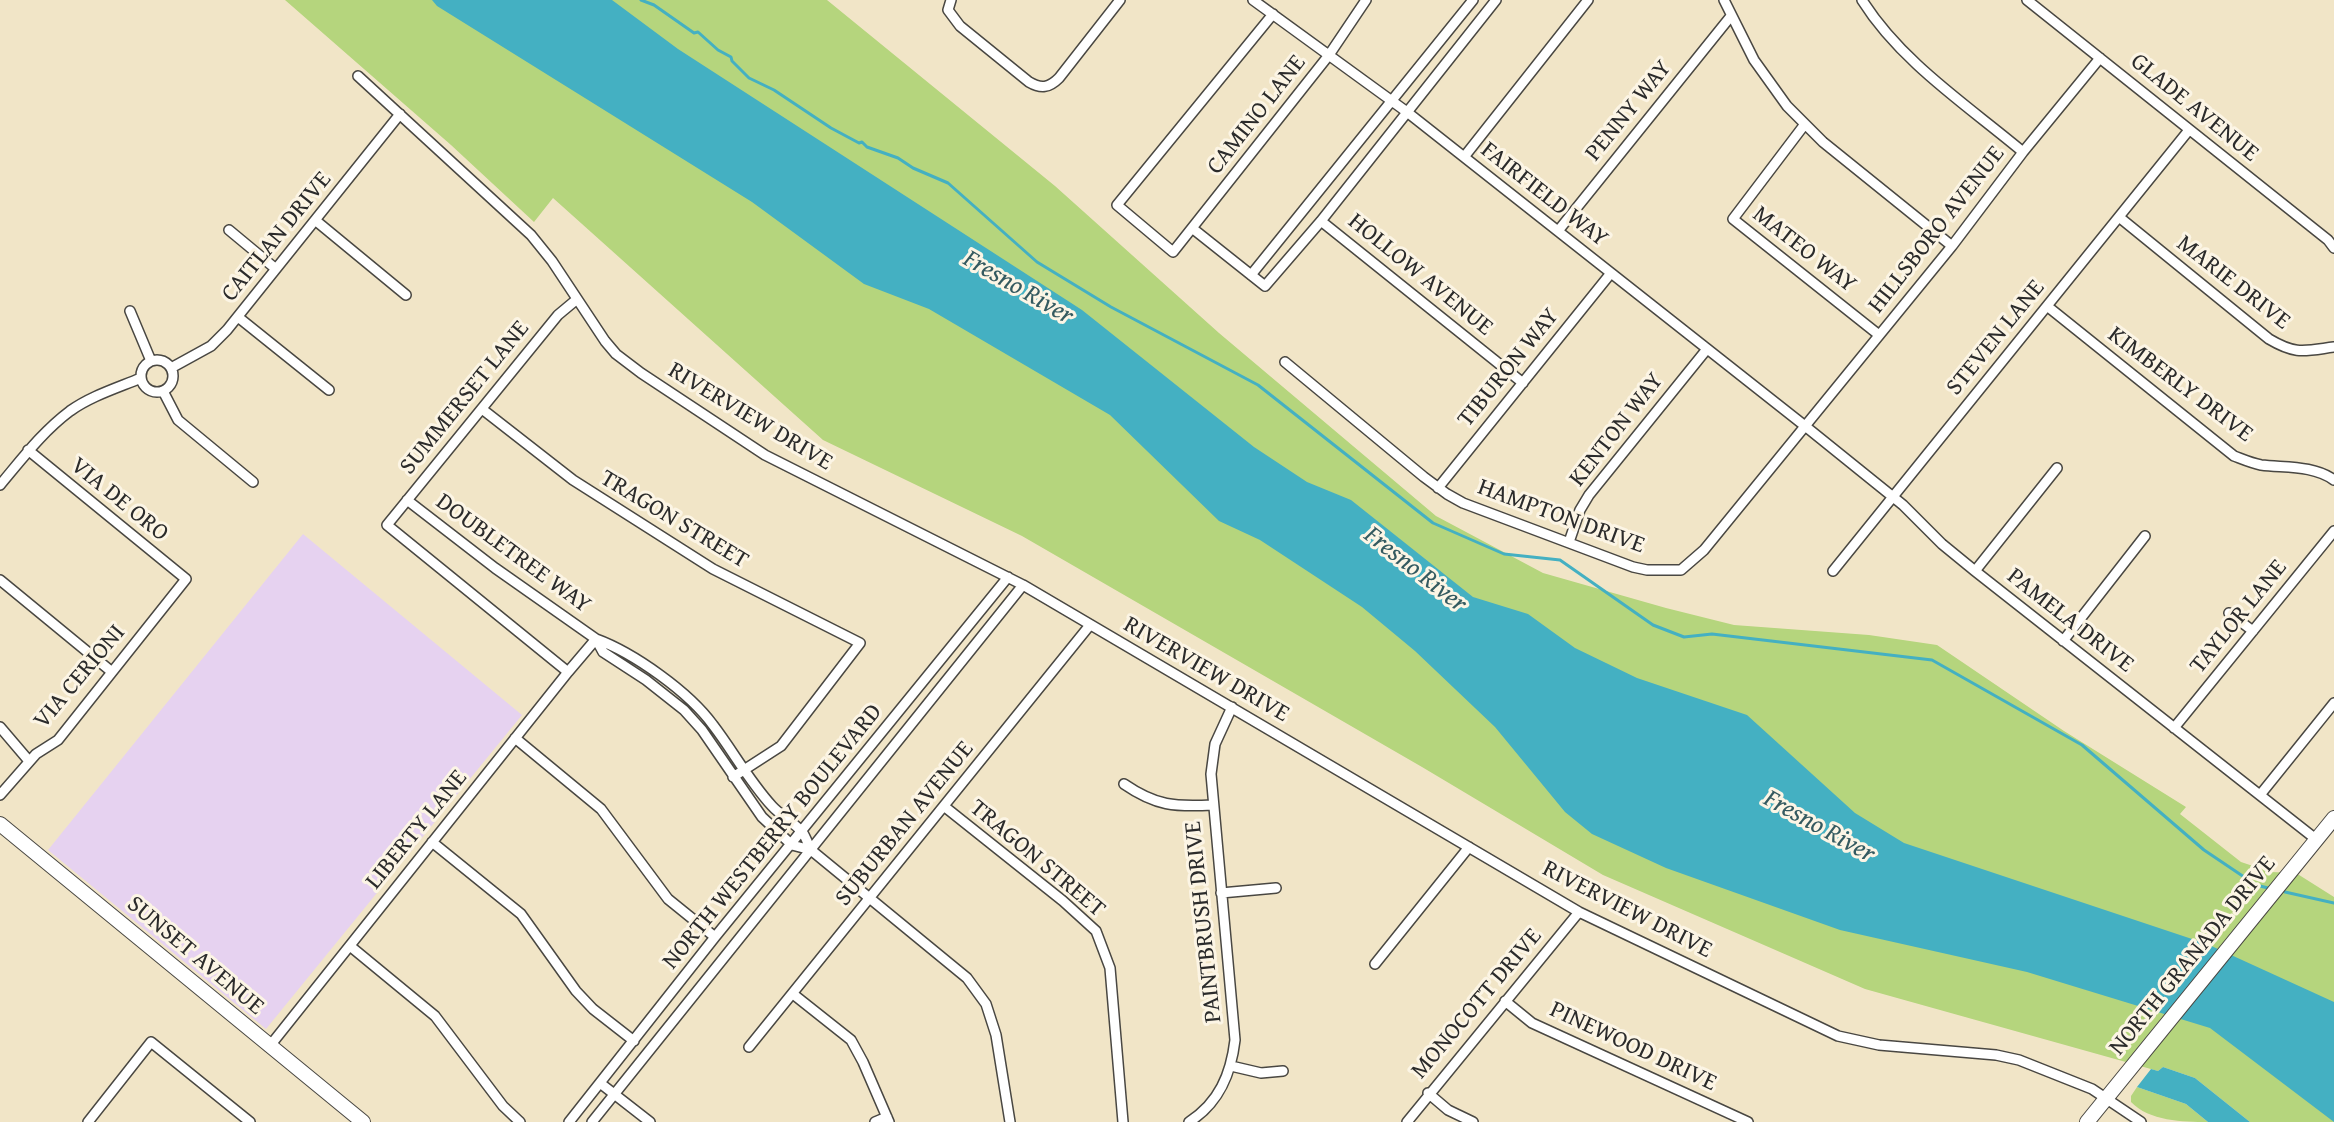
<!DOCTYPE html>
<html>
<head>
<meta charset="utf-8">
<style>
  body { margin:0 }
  canvas { display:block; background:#f1e5c7 }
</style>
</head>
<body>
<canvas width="2334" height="1122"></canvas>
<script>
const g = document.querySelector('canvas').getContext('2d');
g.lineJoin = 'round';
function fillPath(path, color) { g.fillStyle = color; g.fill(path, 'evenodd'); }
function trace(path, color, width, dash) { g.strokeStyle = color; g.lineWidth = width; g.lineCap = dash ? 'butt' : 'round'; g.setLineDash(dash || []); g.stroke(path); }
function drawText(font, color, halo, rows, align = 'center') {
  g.font = font + ' "Gentium Book Plus",serif'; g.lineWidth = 6; g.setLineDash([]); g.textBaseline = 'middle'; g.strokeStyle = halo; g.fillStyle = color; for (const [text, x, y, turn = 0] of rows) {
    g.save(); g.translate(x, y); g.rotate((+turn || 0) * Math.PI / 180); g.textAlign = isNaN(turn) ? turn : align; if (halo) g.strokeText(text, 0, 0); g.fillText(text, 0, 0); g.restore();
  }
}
fillPath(new Path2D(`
  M303 534 522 715 266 1029 48 850Z`), '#e6d2f0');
fillPath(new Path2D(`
  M285 0H827L1055 186 1219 333 1436 516 1543 573 1666 608 1734 625 1869 635 1937 645 2064 731 2186 807 2180 814 2241 862 2271 872 2296 873 2334 897V1122H2250L2195 1078 2163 1067 2158 1071 1865 989 1603 875 1422 767 1022 536 823 440 553 198 534 222 451 145Z
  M2137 1087 2186 1104 2208 1122C2183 1122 2149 1121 2131 1102V1096Z`), '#b5d57d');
fillPath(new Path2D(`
  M432 0H612L678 49 1082 310 1254 447 1307 482 1351 500 1473 597 1528 614 1575 648 1637 678 1747 715 1855 813 1904 843 2207 944 2334 1002V1122L2210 1028 2027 972 1840 930 1666 868 1592 834 1565 812 1495 727 1415 651 1362 607 1260 540 1219 521 1110 415 929 309 864 284 752 202 437 6Z
  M2163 1067 2195 1078 2250 1122H2208L2186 1104 2137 1087 2151 1069 2158 1071Z`), '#44b0c2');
trace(new Path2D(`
  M641 0 654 5 694 33 698 32 718 50 731 57 732 61 749 78 774 90 831 128 859 143 862 142 867 147 898 158 913 168 948 183 1037 262 1111 307 1258 385 1433 523 1504 554 1560 560 1653 625 1684 637 1712 634 1932 660 2082 745 2204 850 2256 885 2268 888
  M2285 892 2334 903`), '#44b0c2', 3);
const street = new Path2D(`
  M951 0 948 10 960 26 1029 82C1041 89 1049 88 1059 78L1120 0
  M1253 0 1407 112 1805 426 1903 505 1942 544 1975 571 2317 840
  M1724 0 1754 60 1787 106 1823 142 1952 246
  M1862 0C1901 62 1967 105 2023 152
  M2027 0 2328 240 2334 248
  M1273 14 1117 205 1173 252 1329 55 1366 0
  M358 76 531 235 552 261 605 341 616 354 641 373 765 455 1023 585 1579 912 1838 1036 1879 1045 1996 1055 2019 1060 2092 1089 2141 1122
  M1805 124 1733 219 1879 335
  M1464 157 1588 0
  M2119 217 2269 339C2296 355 2304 351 2334 347
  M315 220 406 295
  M1321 221 1523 383
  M1192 228 1265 286 1321 221 1496 0
  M229 230 276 269
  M1558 231 1731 16
  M1251 275 1473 0
  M2047 306 2234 456C2242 459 2251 463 2261 465 2285 468 2313 465 2334 480
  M130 311 151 361
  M238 317 329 390
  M141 376a16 16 0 1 1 32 0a16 16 0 1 1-32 0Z
  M1285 362 1424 477 1447 494 1463 503 1633 567 1647 570H1681L1704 550 1952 246 2023 152 2100 58
  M171 368 211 346 227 330 400 114
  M163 391 178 420 253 482
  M482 409 573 480 713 569 860 643 781 746 733 777
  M0 485C22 459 42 432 70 411 91 396 117 388 141 378
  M1438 488 1611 273
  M407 500 495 568 596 639C634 653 689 692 713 725 733 751 749 781 772 806 781 816 795 823 803 833 806 838 808 844 811 850L967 978 986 1004 996 1035 1010 1122
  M1569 542 1580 510 1589 495 1707 349
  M1833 571 2189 130
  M1975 571 2057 468
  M0 580 112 672
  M2229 613 2253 631
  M596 639 603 652 646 680 684 710 702 730 762 817 792 845 811 850
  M2063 641 2145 536
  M568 672 387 525 558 315 576 300
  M0 727 29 761
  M2174 728 2334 531
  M515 738 601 809 668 899 715 937
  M1124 784C1156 806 1175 807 1212 805
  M0 795 36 754 58 740 186 579 28 450
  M2260 795 2334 703
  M945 807 1063 901 1096 931 1110 968 1123 1122
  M432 842 521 914 576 991 593 1009 634 1041
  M1221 893 1276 888
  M350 946 435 1016 503 1106 520 1122
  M1375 964 1469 847
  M793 994 851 1040 863 1062 889 1122
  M1505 1001 1532 1023 1748 1122
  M269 1047 568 672 596 639
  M749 1047 1090 625
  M1231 1066 1261 1073 1283 1071
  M600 1083 650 1122
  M1428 1093 1448 1110 1473 1122
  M88 1122 151 1042 250 1122
  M569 1122 715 937 1008 577
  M592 1122 1023 585
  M875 1122 887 1117
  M1189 1122C1219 1103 1231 1074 1235 1040L1211 774 1215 744 1232 707
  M1407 1122 1579 912`);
const secondary = new Path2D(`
  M0 824 363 1122
  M2087 1122 2334 818`);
trace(street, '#494742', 12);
trace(secondary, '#494742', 16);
trace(street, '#fff', 9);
trace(secondary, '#fff', 14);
drawText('24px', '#2b2b2b', '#fcf5e5', [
  ["GLADE AVENUE",2194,108,39],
  ["PENNY WAY",1629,111,-51],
  ["CAMINO LANE",1257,115,-52],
  ["FAIRFIELD WAY",1544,195,38],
  ["HILLSBORO AVENUE",1937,230,-52],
  ["CAITLAN DRIVE",277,237,-51],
  ["MATEO WAY",1804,250,38],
  ["HOLLOW AVENUE",1420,275,39],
  ["MARIE DRIVE",2233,283,38],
  ["STEVEN LANE",1996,338,-51],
  ["TIBURON WAY",1509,368,-51],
  ["KIMBERLY DRIVE",2180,385,37],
  ["SUMMERSET LANE",465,398,-51],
  ["RIVERVIEW DRIVE",750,417,31],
  ["KENTON WAY",1617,430,-52],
  ["VIA DE ORO",119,500,39],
  ["HAMPTON DRIVE",1561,517,20],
  ["TRAGON STREET",674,520,31],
  ["DOUBLETREE WAY",513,554,36],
  ["TAYLOR LANE",2239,617,-51],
  ["PAMELA DRIVE",2070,621,38],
  ["RIVERVIEW DRIVE",1206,670,30],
  ["VIA CERIONI",80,677,-50],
  ["SUBURBAN AVENUE",905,824,-51],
  ["LIBERTY LANE",417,830,-51],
  ["NORTH WESTBERRY BOULEVARD",773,837,-51],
  ["TRAGON STREET",1037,859,40],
  ["RIVERVIEW DRIVE",1627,910,27],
  ["PAINTBRUSH DRIVE",1204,922,-96],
  ["SUNSET AVENUE",195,956,40],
  ["NORTH GRANADA DRIVE",2193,956,-51],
  ["MONOCOTT DRIVE",1477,1004,-50],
  ["PINEWOOD DRIVE",1633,1047,25]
]);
drawText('italic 26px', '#345a60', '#fcf5e5', [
  ["Fresno River",1018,288,30],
  ["Fresno River",1415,570,38],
  ["Fresno River",1819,827,29]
]);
</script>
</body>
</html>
